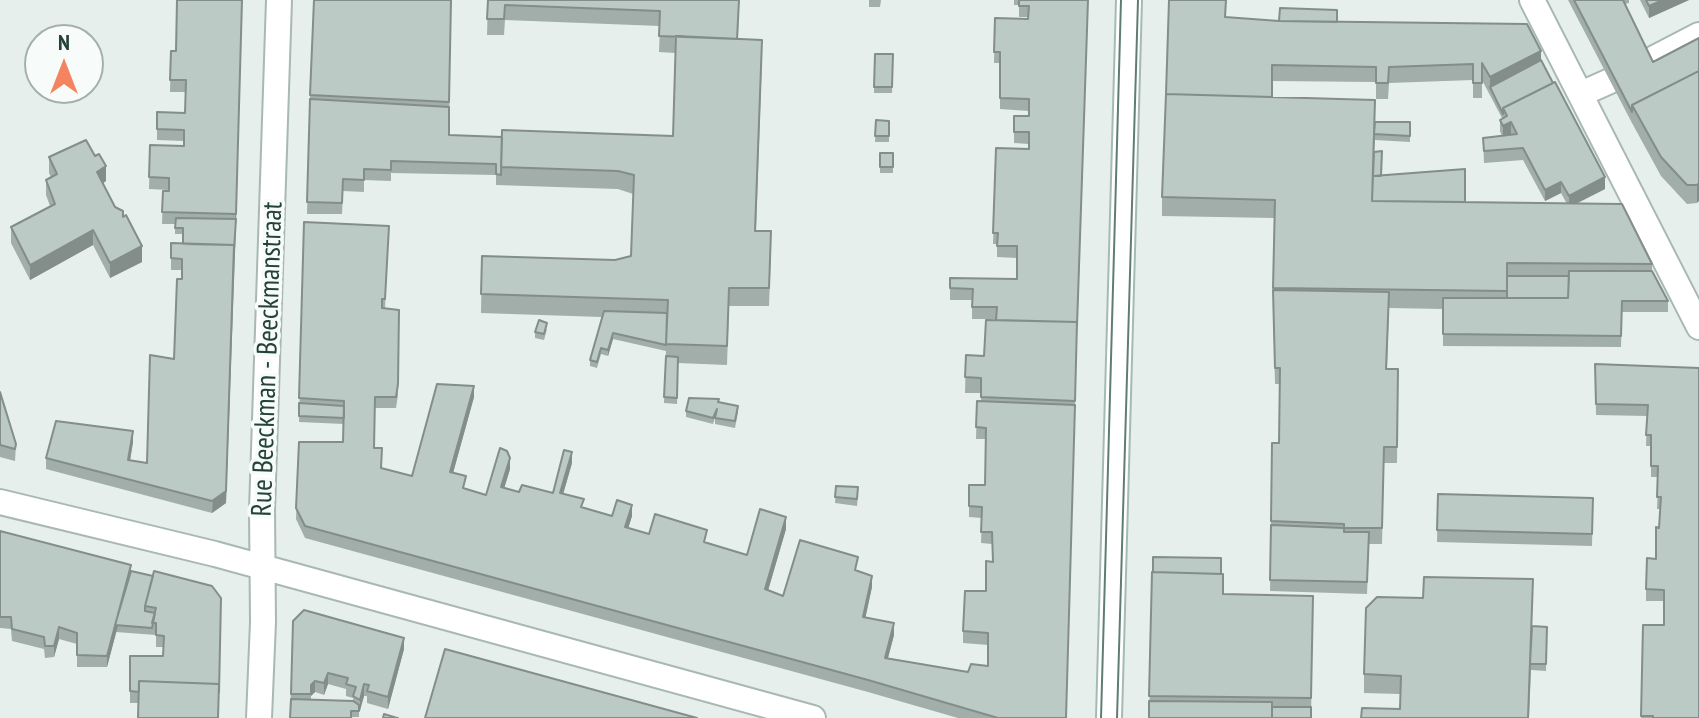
<!DOCTYPE html>
<html>
<head>
<meta charset="utf-8">
<style>
  body { margin:0 }
  #map { position:relative; width:1699px; height:718px; overflow:hidden; background:#e6efeb; font-family:"PT Sans Narrow",sans-serif }
  canvas { display:block }
  .north { position:absolute; left:24px; top:24px; width:80px; height:80px; box-sizing:border-box; background:#f7fbf9; border:2px solid #a3b1ad; border-radius:50%; rotate:0deg; font-size:22px; font-weight:700; line-height:32px; text-align:center; color:#24423a }
  .north::after { content:''; display:block; margin:auto; width:28px; height:36px; background:#f4845f; clip-path:polygon(50% 0,100% 100%,50% 72%,0 100%) }
</style>
</head>
<body>
<div id="map">
<canvas width="1699" height="718"></canvas>
<div class="north">N</div>
</div>
<script>
const g = document.querySelector('canvas').getContext('2d');
g.lineJoin = 'round';
function trace(path, color, width, dash) { g.strokeStyle = color; g.lineWidth = width; g.lineCap = dash ? 'butt' : 'round'; g.setLineDash(dash || []); g.stroke(path); }
function fillPath(path, color) { g.fillStyle = color; g.fill(path, 'evenodd'); }
function drawText(font, color, halo, rows, align = 'center') {
  g.font = font + ' "PT Sans Narrow",sans-serif'; g.lineWidth = 7; g.setLineDash([]); g.textBaseline = 'middle'; g.strokeStyle = halo; g.fillStyle = color; for (const [text, x, y, turn = 0] of rows) {
    g.save(); g.translate(x, y); g.rotate((+turn || 0) * Math.PI / 180); g.textAlign = isNaN(turn) ? turn : align; if (halo) g.strokeText(text, 0, 0); g.fillText(text, 0, 0); g.restore();
  }
}
const minor = new Path2D(`
  M1532 0 1699 327
  M1647 62 1699 35
  M1581 94 1610 81
  M0 502 215 554 813 718
  M259 718 263 622 262 510 279 0`);
const secondary = new Path2D(`
  M1109 718 1129 0`);
trace(minor, '#a8b8b2', 28);
trace(secondary, '#a4bbb3', 28);
trace(minor, '#fff', 24);
trace(secondary, '#fff', 24);
trace(new Path2D(`
  M1101 718 1121 0
  M1117 718 1138 0`), '#5f7d75', 2);
fillPath(new Path2D(`
  M242 0 226 503 212 513 46 469V458L133 442 130 461 147 463 174 359 182 270H171V243L183 244V234H175V224H162L163 191H169V190L149 189 150 145 184 146V141L157 140V112L185 113V92H170L171 51H176Z
  M451 0 449 135 502 137 673 136 675 53 659 52 660 26 505 20 504 35H487L488 0H739L738 39 762 59 756 231 771 250 769 306H729L727 365 678 363 677 404 664 403 666 351 613 339 608 356 601 354 597 368 590 366V360L602 317 481 313 482 256 615 260 631 256 633 194 618 189 496 185V175L391 173V181L364 180V192L343 191 342 214H307L310 95Z
  M869 0H881L880 7H869Z
  M1014 0H1088L1077 338 1066 718H958L868 692 305 538 296 519 299 442H343L344 424 299 422 304 222 389 226 385 309 398 395 396 408H375V448L382 468 412 476 474 397 453 473 465 489 486 495 510 469 504 488 519 492 553 493 572 463 563 494 584 508 612 516H632L628 528 649 534 707 543 747 555 786 529 768 590 783 596 858 571 872 587 865 618 894 635 888 658 968 672 988 666V645L963 643V631L986 591 992 562V544L981 543 982 518 969 517V485H985L986 439H976L977 401H981V393H965L966 355 984 356 996 319H972V300H950V278L1017 279V258L997 257V244H993L996 148 1029 149V144L1014 143V132L1029 116V111L1000 109V63H994L995 18 1028 19V17H1019V5H1014Z
  M1568 0H1629V3L1625 4 1653 62 1699 38 1697 203 1687 204 1661 176 1632 123Z
  M1640 0H1689L1649 18Z
  M1226 17 1279 21 1337 22 1541 60 1605 189 1576 204 1652 264V271L1668 301V312H1622L1621 347 1443 346V309L1389 308 1387 369H1398L1397 463H1384L1382 544H1369L1367 594 1270 591 1272 443H1279L1280 384H1275L1273 306 1274 218 1162 216V197ZM1473 80V98H1482V80L1502 118 1500 120V131L1502 136 1483 138 1484 163 1523 160 1545 201 1561 193 1567 204 1465 202 1381 176 1374 152 1375 140 1410 142V122H1375L1272 97V81L1376 82V99H1388L1389 83Z
  M875 54H893L892 93H874Z
  M876 120 889 121V142H875Z
  M880 153H893V173H880Z
  M49 157 106 181 103 183 115 207 123 216 142 262 110 278 93 245 30 280 11 243V227L50 206 46 195V180L51 177 49 173Z
  M547 329 544 340 535 338V332Z
  M1595 364 1699 368V718H1641V697L1664 625V601H1646V589L1656 559 1659 528 1660 509H1657L1658 477H1651V446H1646L1647 416 1596 415Z
  M0 392 16 444 15 461 0 457Z
  M719 403 738 412 735 428 715 424V418L713 424 686 417V411Z
  M836 486 858 494 857 506 835 503Z
  M1438 494 1593 498 1592 546 1437 542Z
  M0 531 131 571 153 576 212 586 138 703H130V656H163L164 647H156V635L116 632 107 667H77V644L59 639 54 657 45 658 44 649 12 641 11 629 0 628Z
  M1153 557 1221 574 1223 594 1313 596 1311 718H1149Z
  M293 621 404 649 388 709 367 703V696H364L359 711V717L290 718ZM328 684 346 689V696L353 698V701L311 700V696L315 692 324 695Z
  M1547 627 1546 671 1531 670 1529 718H1361L1400 709V694L1364 693V674Z`), '#a1aea9');
fillPath(new Path2D(`
  M242 0 236 226 226 503 212 513 234 250Z
  M1663 0H1689L1649 18V6Z
  M1541 51V67L1490 87V77Z
  M1511 122V134L1503 138V126Z
  M106 166V181L97 187V172Z
  M1605 177V189L1569 207V196Z
  M1561 182V193L1545 201V190Z
  M1699 183V201L1697 203V185Z
  M93 230V245L30 280V265Z
  M142 246V262L110 278V263Z
  M613 333V339L608 356V350Z
  M474 386V397L450 484V472Z
  M133 431V442L128 472V460Z
  M572 452V463L560 505V493Z
  M510 458V469L501 499V487Z
  M632 505V516L625 539V527Z
  M786 517V529L765 601V589Z
  M131 565V577L107 667V656Z
  M872 576V587L863 629V617Z
  M894 623V635L885 669V658Z
  M59 627V639L54 657V646Z
  M404 638V649L388 709V697Z
  M328 673V684L324 695V683Z
  M315 681V692L311 696V706V685Z
  M364 684V696L360 711V700Z`), '#838d89');
const building = new Path2D(`
  M177 0H242L236 214 162 212 163 191H169V178L149 177 150 145 184 146V130L157 129V112L185 113 186 80H170L171 51H176Z
  M314 0H451L449 102 310 95Z
  M488 0H739L737 39 659 36 660 11 505 5 504 19H487Z
  M1019 0H1088L1077 326V322L996 320 997 307H972L973 289 950 288V278L1017 279V246H997L998 233H993L996 148 1029 149V132H1014V116H1029V99L1000 98V52H994L995 18 1028 19 1029 6H1019Z
  M1169 0H1226L1225 17 1279 21 1527 24 1541 51 1490 77 1482 63V83H1473V64L1389 67 1388 83H1376V67L1272 65V97L1166 94Z
  M1574 0H1623L1653 62 1699 38V71L1632 105V112Z
  M1646 0H1663L1649 6Z
  M1280 8 1337 10V22L1279 21Z
  M676 36 762 40 755 231H771L769 288H729L727 346 666 344 668 300 481 294 482 256 615 260 631 256 634 175 618 171 501 167 502 130 673 136Z
  M875 54H893L892 87H874Z
  M1541 60 1553 83 1503 108V114L1490 87Z
  M1699 71V183L1697 185H1687L1661 157 1632 105Z
  M1555 82 1605 177 1569 196 1561 182 1545 190 1523 148 1484 151 1483 138 1517 134 1511 122 1503 126 1500 120 1507 116 1503 108Z
  M1166 94 1375 100 1372 201 1622 204 1652 264 1507 263V291L1273 288 1275 200 1162 197Z
  M310 99 449 107V135L502 137 501 175 496 174V164L391 161V170L364 169V180L343 179 342 203 307 202Z
  M876 120 889 121V136H875Z
  M1375 122H1410V136L1374 134Z
  M86 140 95 156 99 154 106 166 97 172 115 207 123 211V217L126 215 142 246 110 263 93 230 30 265 11 227 55 204 46 180 57 174 49 157Z
  M1382 151 1381 176H1373L1374 152Z
  M880 153H893V167H880Z
  M1465 169V202L1372 201 1373 176Z
  M176 218 236 219 234 250V245L183 244V228H175Z
  M304 222 389 226 385 299H382V308L399 310 398 384 396 397H375L374 448H382L381 468 412 476 437 384 474 386 450 472 466 476 463 488 486 495 500 448 507 451 510 458 501 487 519 492 522 485 553 493 564 450 572 452 560 493 584 499 581 507 612 516 617 500 632 505 625 527 649 534 655 514 707 530 704 542 747 555 760 509 786 517 765 589 783 596 800 540 858 557 855 570 872 576 863 617 894 623 885 658 968 672 971 664 988 666V633L963 631 965 591H986V561L993 562 992 532H981L982 507 969 506V485H985L986 428 976 427 977 401 1075 405 1066 718H998L868 680 305 526 296 508 299 442H343L344 401 299 398Z
  M171 243 234 245 226 491 212 501 46 458 56 421 133 431 128 460 147 463 150 355 174 359 177 279H182V259L171 258Z
  M1569 271H1652L1668 301H1622L1621 336 1443 334V298H1568Z
  M1507 276H1569L1568 298H1507Z
  M1273 290 1389 292 1386 369H1398L1397 447H1384L1382 528H1344V524L1271 521 1272 443H1279L1280 368H1275Z
  M604 311 667 313 666 345 613 333 608 350 601 348 597 362 590 360Z
  M539 320 547 323 544 334 535 332Z
  M986 320 1077 322 1075 401 981 397V378L965 377 966 355 984 356Z
  M666 356 678 357 677 398 664 397Z
  M1595 364 1699 368V718H1653V716H1641L1643 625H1664V590L1646 589 1647 558 1656 559V527L1659 528 1661 497H1657L1658 466H1651V435H1646L1648 405 1596 404Z
  M0 392 16 444 15 449 0 445Z
  M689 398 719 399 718 402 738 406 735 421 715 418 717 409 713 418 686 411Z
  M299 403 344 406V418L299 416Z
  M836 486 858 487 857 499 835 497Z
  M1438 494 1593 498 1592 534 1437 530Z
  M1271 525 1344 528V532H1369L1367 582 1270 580Z
  M0 531 131 565 107 656 77 655V633L59 627 54 646H45L44 637 12 629 11 617H0Z
  M1153 557 1221 558V574L1153 572Z
  M131 571 153 576 145 606V611L155 613 152 628 115 625Z
  M154 571 212 586 221 598 219 693V684L139 681V692L130 691V656H163L164 636 156 635V623H152L156 608 145 606Z
  M1152 572 1223 574V594L1313 596 1311 698 1149 696Z
  M1424 577 1533 579 1528 718H1361L1362 708 1400 709 1401 676 1364 674 1366 608 1377 597 1423 598Z
  M304 610 404 638 388 697 367 691 369 685 364 684 360 700 353 696 356 687 346 684 348 678 328 673 324 683 315 681 311 685V694H291L293 621Z
  M1532 626 1547 627 1546 664H1530Z
  M445 649 697 718H425Z
  M139 681 219 684 218 718H138Z
  M291 699 353 701 359 705V711H351V718H290Z
  M1149 701 1272 702V718H1149Z
  M1272 707H1311V718H1272Z
  M384 714 397 718H398H383Z`);
fillPath(building, '#bbcac4');
trace(building, '#838d89', 2);
drawText('28px', '#24423a', '#f7fbf9', [
  ["Rue Beeckman - Beeckmanstraat",268,359,-88]
]);
</script>
</body>
</html>
